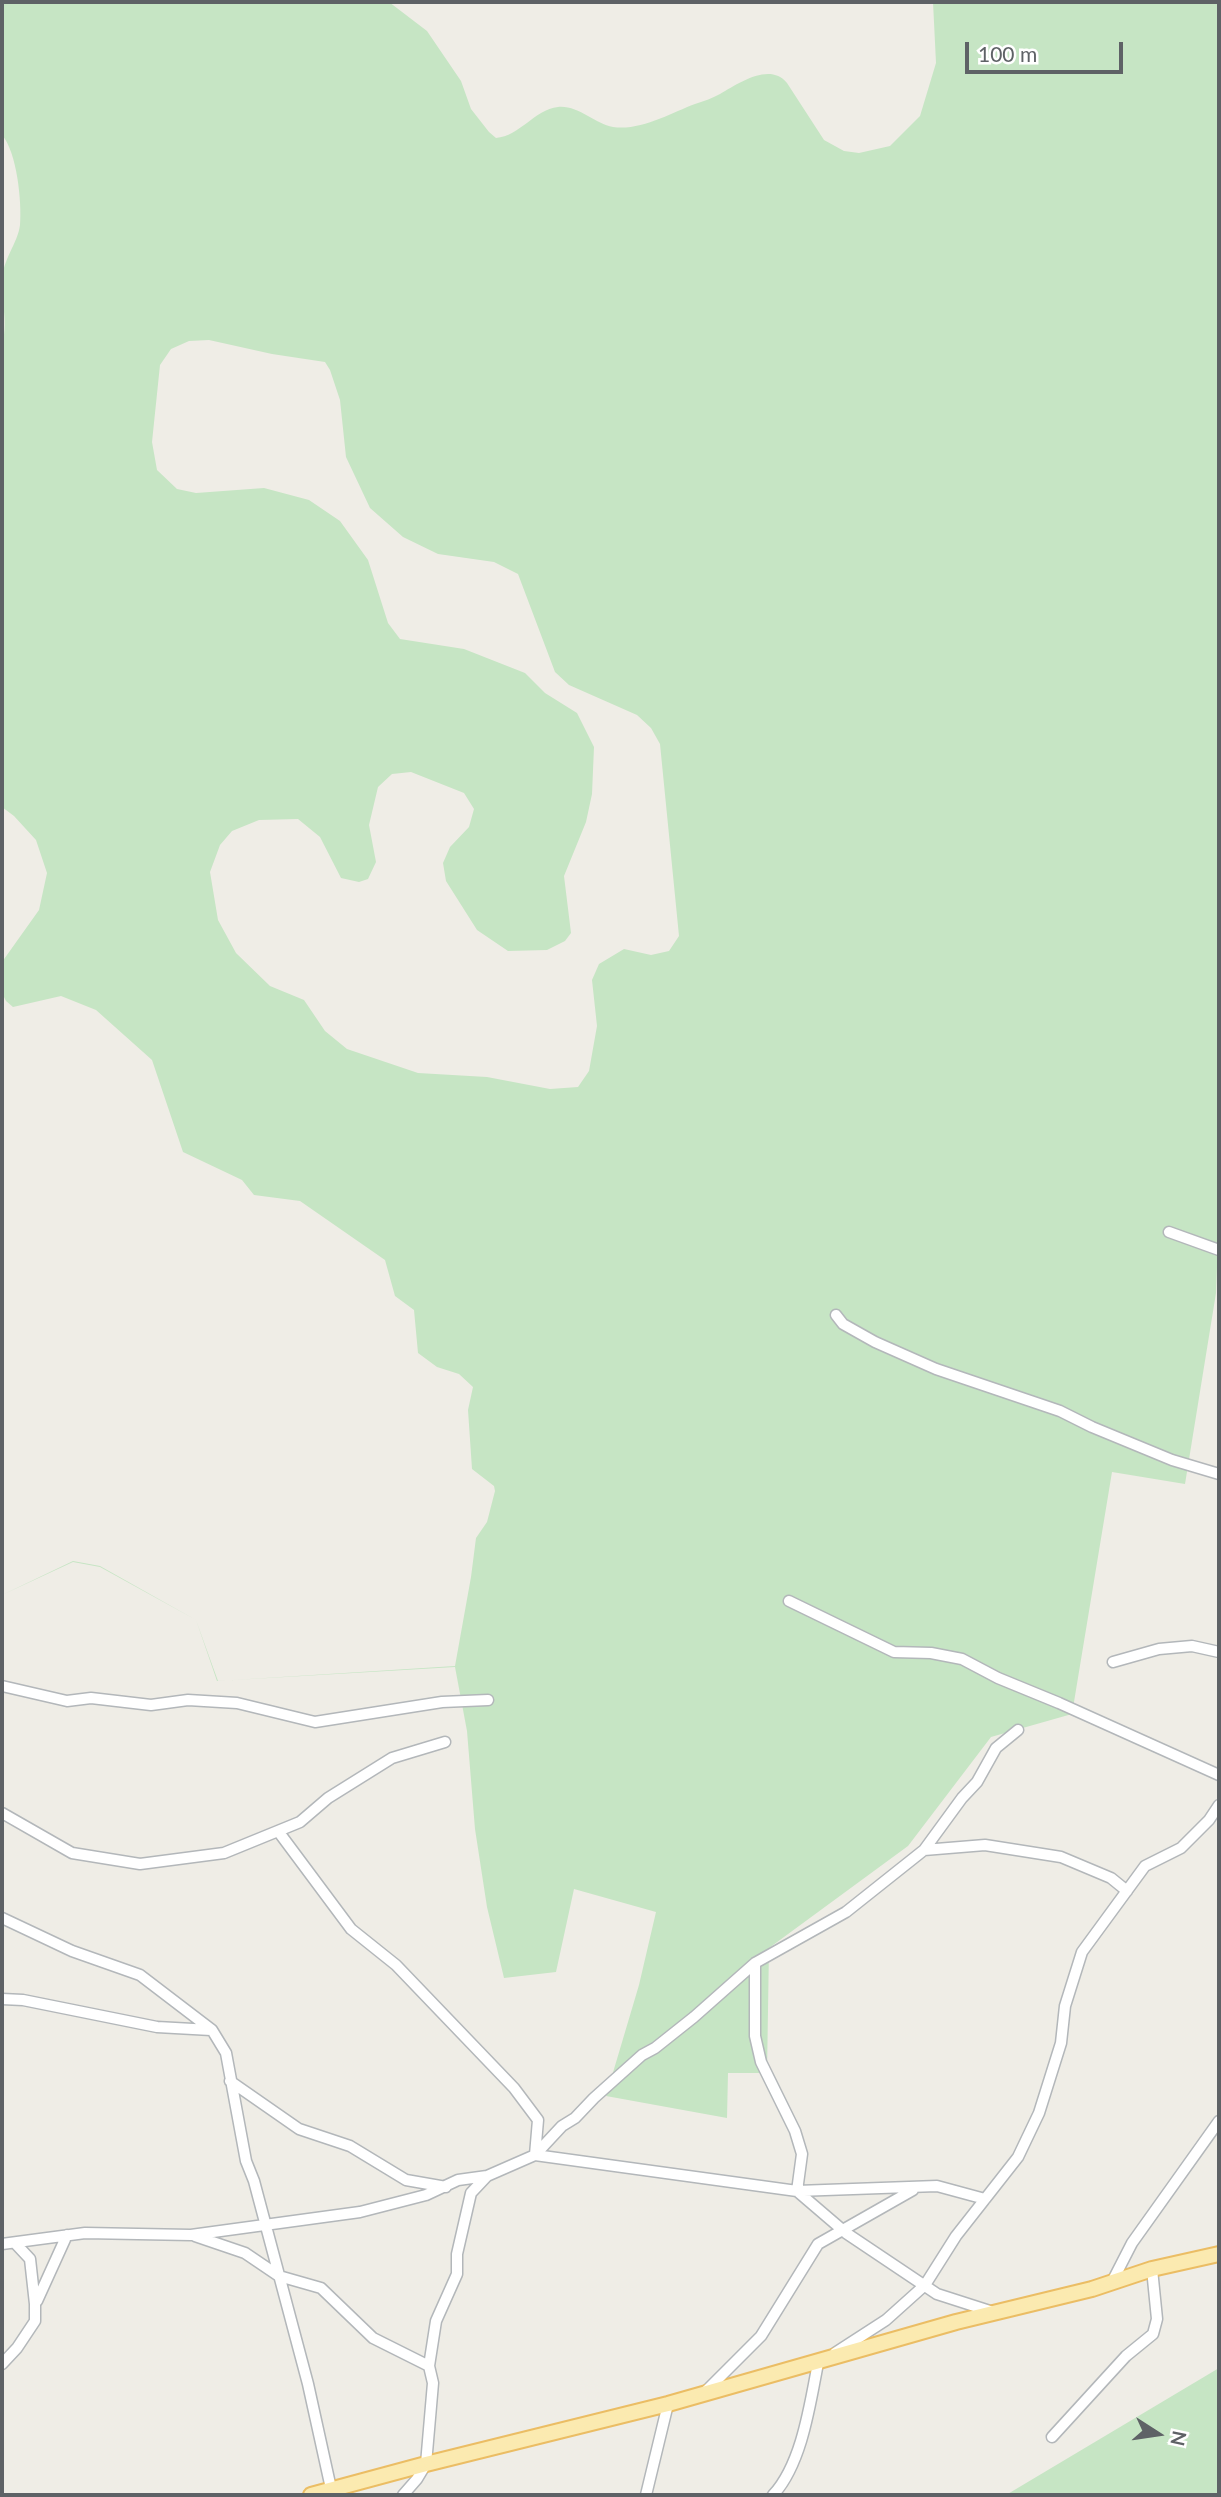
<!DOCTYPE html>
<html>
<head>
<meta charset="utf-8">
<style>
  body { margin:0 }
  #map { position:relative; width:1221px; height:2497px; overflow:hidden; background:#efede6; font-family:Lato,sans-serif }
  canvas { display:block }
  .frame { position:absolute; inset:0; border:4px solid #5e6266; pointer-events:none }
  .north { position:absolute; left:1123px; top:2399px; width:70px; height:70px; -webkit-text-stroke:5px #fff; paint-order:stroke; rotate:102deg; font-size:19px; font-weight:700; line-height:28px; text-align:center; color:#5e6266 }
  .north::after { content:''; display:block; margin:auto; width:24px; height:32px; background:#5e6266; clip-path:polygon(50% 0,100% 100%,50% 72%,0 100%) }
  .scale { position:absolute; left:965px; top:42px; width:158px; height:32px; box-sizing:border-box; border:4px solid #5e6266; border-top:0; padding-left:9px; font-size:21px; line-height:24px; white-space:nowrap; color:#5e6266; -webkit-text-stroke:5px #fff; paint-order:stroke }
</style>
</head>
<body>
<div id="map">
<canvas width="1221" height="2497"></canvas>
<div class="frame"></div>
<div class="north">N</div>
<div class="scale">100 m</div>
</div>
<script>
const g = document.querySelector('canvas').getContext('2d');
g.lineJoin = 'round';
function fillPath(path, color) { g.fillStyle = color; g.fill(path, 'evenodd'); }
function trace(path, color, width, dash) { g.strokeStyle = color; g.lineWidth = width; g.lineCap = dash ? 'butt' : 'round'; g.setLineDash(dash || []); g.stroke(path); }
fillPath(new Path2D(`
  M2 2H389L427 31 461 81 471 109 489 132 496 138C520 136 534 110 558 107 578 105 595 124 613 127 641 131 671 113 695 104 704 101 713 98 720 94 739 83 770 62 787 83L824 140 844 151 859 153 890 146 920 116 936 63 933 2H1219V1216L1216 1293 1185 1484 1112 1472 1072 1714 991 1737 908 1846 769 1948 767 2073H728L727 2118 606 2096 639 1985 656 1912 574 1889 556 1972 504 1978 487 1907 475 1829 467 1731 455 1667 217 1681 196 1620 100 1567 73 1562 2 1595 73 1561 100 1566 196 1620 218 1681 455 1666 471 1577 476 1538 487 1522 495 1491 494 1486 472 1469 468 1410 473 1387 459 1374 437 1367 418 1353 414 1310 395 1296 385 1260 300 1201 254 1195 242 1180 183 1152 152 1060 96 1010 61 996 13 1007 6 1001 2 993V962L39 910 47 873 36 840 14 816 2 807V346C8 322 2 306 2 282 2 260 18 243 20 225 22 202 17 152 2 135ZM209 340 272 354 325 362 330 370 340 400 346 457 370 508 403 537 438 554 494 562 518 574 555 672 569 685 637 715 651 728 660 744 679 936 669 951 651 955 624 949 599 964 592 980 597 1026 589 1071 578 1087 550 1089 487 1077 418 1073 347 1049 325 1031 304 1000 270 986 236 953 218 920 210 872 220 845 232 831 259 820 298 819 320 837 341 878 359 882 368 879 376 862 369 825 378 787 392 774 411 772 464 793 474 809 469 827 450 847 443 863 446 881 477 930 508 951 547 950 565 941 571 933 564 876 586 822 592 794 594 747 577 713 545 693 525 673 464 649 400 639 388 623 368 560 340 521 309 500 264 488 196 493 177 489 157 470 152 442 160 365 171 349 189 341Z
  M1219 2368V2495H1006Z`), '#c6e5c4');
const street = new Path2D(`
  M1169 1232 1219 1250
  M836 1315 843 1324 875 1342 936 1369 1060 1411 1092 1427 1172 1460 1219 1474
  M789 1601 894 1652 931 1653 962 1659 998 1678 1059 1703 1219 1775
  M1113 1662 1159 1649 1192 1646 1219 1652
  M2 1686 67 1701 91 1698 151 1705 188 1700 237 1703 315 1722 442 1702 488 1700
  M2 1813 72 1853 140 1864 224 1853 300 1822 328 1798 392 1758 445 1742
  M924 1850 985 1845 1061 1857 1111 1878 1127 1891
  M2 1918 72 1951 140 1975 212 2030 226 2053 246 2161 254 2181 308 2384 332 2493
  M755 1963V2036L761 2062 795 2131 802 2154 797 2191 937 2186 985 2199
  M2 1999 23 2000 157 2027 211 2030
  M230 2081 299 2129 350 2146 406 2180 446 2187
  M535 2155 562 2126 575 2118 594 2098 642 2055 655 2048 694 2017 755 1963 846 1912 924 1850 962 1798 977 1782 996 1748 1018 1730
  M535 2155 797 2191 846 2233 937 2294 993 2312
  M195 2236 245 2253 279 2276 321 2288 373 2338 429 2366
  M2 2244 85 2233 191 2235 360 2212 426 2195 458 2180 487 2176 535 2155 538 2120 514 2088 396 1965 351 1929 278 1831
  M1112 2282 1132 2243 1219 2121
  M37 2301 67 2235
  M835 2353 886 2320 925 2285 956 2236 1018 2157 1039 2113 1061 2043 1065 2006 1082 1952 1145 1866 1181 1848 1209 1820 1219 1805
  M2 2364 17 2348 35 2321V2304L30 2259 15 2243
  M705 2392 761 2336 818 2244 913 2190
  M1052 2437 1126 2356 1153 2334 1157 2319 1152 2269
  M403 2495 417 2479 426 2464 433 2383 429 2366 436 2321 457 2274V2254L471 2193 487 2176
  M646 2495 668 2404
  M773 2495C802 2464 810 2404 818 2363L822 2360`);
const primary = new Path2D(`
  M311 2495 426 2464 668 2404 956 2322 1092 2289 1152 2269 1219 2254`);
trace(street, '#b3b7ba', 13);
trace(primary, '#ebbd64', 18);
trace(street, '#fff', 10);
trace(primary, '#fbeab0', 14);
</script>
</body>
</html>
